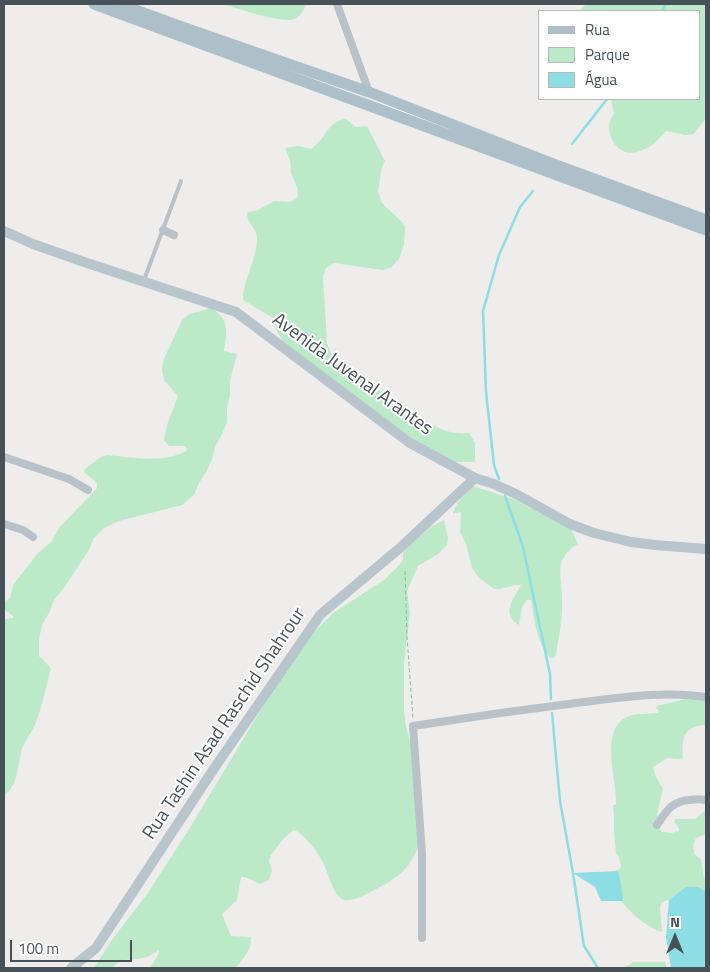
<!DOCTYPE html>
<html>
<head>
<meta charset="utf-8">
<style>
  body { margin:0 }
  #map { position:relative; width:710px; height:972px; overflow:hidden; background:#efecec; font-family:"Titillium Web",sans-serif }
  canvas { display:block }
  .frame { position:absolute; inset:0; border:5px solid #465258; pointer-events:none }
  .legend { position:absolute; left:538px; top:10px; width:162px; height:90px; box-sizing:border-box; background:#fff; border:1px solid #b5babc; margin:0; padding:6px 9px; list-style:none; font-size:15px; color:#465258 }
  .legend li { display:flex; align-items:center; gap:10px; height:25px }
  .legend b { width:25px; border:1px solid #b5babc }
  .north { position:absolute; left:650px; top:912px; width:50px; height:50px; -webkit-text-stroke:4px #fff; paint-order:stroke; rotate:0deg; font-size:14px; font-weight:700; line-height:20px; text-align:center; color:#465258 }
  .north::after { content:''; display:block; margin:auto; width:18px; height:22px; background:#465258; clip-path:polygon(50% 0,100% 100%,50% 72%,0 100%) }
  .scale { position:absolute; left:10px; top:940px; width:122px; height:22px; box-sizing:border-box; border:2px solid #465258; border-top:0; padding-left:6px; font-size:15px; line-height:18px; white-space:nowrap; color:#465258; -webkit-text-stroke:4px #fff; paint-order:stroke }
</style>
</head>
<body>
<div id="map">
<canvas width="710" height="972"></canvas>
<div class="frame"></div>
<ul class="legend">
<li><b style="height:6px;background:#adbfc9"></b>Rua</li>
<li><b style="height:14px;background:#bceac8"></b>Parque</li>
<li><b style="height:14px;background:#8cdde4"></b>Água</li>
</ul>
<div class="north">N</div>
<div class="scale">100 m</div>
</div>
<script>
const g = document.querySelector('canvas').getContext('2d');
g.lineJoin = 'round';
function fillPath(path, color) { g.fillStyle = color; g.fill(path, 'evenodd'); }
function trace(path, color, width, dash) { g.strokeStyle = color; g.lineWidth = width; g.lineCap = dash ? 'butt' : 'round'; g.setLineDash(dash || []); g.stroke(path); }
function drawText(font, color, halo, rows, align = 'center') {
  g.font = font + ' "Titillium Web",sans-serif'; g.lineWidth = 4; g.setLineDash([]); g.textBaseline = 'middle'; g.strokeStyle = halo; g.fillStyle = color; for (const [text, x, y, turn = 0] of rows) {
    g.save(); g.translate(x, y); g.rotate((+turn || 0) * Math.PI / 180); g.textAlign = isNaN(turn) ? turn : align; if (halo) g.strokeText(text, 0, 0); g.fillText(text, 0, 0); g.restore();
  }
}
fillPath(new Path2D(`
  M222 4H307C304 9 301 16 295 19 282 24 236 8 222 4Z
  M586 4H706V118L694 134 685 135 666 131C661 136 655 144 649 147 644 150 635 153 630 153 613 151 602 127 614 114L611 99H699V11H580Z
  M344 119 347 120 356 127 367 126 385 161 382 167 378 192 382 203 402 222 405 227 404 244 399 259 392 267 383 270 334 263 326 268 323 277 327 343C330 351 333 358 339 363 352 376 368 384 384 393 404 405 424 423 446 431 455 433 460 434 469 433L475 443V462H454L443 461 285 346 277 331 273 318 243 300C243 279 257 260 257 238 257 228 247 224 247 213L258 210 274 201 290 202 296 199 298 195V190L291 173 290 160 285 148 298 146 312 149C315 145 320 141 323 137 329 127 332 123 344 119Z
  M211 308C230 319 227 332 224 351L237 354 230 381V396L227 408V422L222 434 215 447 212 459 207 471 199 483 194 495 182 505 119 521 104 528 94 538 89 550 64 588 54 600 49 613 42 625 39 639V656L51 668C46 687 42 707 35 725 31 733 25 741 22 749 17 766 19 784 4 796V619L13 618V616L4 609V602L10 598 13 585 38 553 51 542 59 528 97 488V483L84 472 85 469 101 457 107 455C132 457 163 464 186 451L187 449 185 446H169L164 440 167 425 178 396 164 380 162 371 163 361 182 320 190 314Z
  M473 486 516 500 530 508 555 516 570 526 578 544C571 547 563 556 561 564 559 571 562 590 562 599 563 618 559 636 556 654L554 658H550C536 640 535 622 531 600H527L522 607 519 625C500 614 514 598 521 585H515L500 589H494L478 577 472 568 466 544 460 532 461 513 459 512 453 514V512L458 502Z
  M444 520 448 538 447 545 438 554 418 566 407 591 410 613 404 662V711L406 727 417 764 418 847C410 868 399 877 380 887 369 892 356 902 344 900 333 897 328 870 322 861 317 851 305 835 294 830L284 838 271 855 269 861 272 871 269 880 260 884 245 877H241L237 900 222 914 231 936 248 937 251 938C252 950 242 960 235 968H150L159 953V950C154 953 149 957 143 958 130 961 123 956 112 968H94L111 941 147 894 186 834 268 698 312 634 333 613 384 580 400 564 403 560V553L409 546 431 527Z
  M697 696 706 699V728L704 725C682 727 682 740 683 758L678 759 667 758 653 767 656 777 663 789C660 803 653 820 662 832L671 833 679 831V828L674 822 675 819H695L706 810V834L696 838 693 846 695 855 701 859 704 877 706 884V911L672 899 662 902 660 907 662 932C647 928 619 905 616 890 614 884 616 876 616 870L620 869 621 866 619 857 616 853 614 832V815L613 806 616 804C617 779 599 730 627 717 635 713 648 714 658 713L659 711 656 708 657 706Z
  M633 962H665L667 968H624Z`), '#bceac8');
fillPath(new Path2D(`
  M618 871 621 884 623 901H601L595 887 573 873Z
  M686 887H698L706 892V968H671L666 937 669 900Z`), '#8cdde4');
trace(new Path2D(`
  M662 11 666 4
  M572 144 607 99
  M499 479 494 465 486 392 483 311 499 255 520 207 533 191
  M505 496 523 547 550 674 551 699
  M552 713 560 801 573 873 584 946 598 968`), '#8cdde4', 2.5);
trace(new Path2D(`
  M405 571 407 637 413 718`), '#77c595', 1, [4, 2.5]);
trace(new Path2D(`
  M144 280 181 181`), '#b8c2c8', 4);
trace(new Path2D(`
  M337 4 369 92
  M163 230 174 235
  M4 457 69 479 88 490
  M4 524 23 530 33 537
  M657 825C667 810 672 801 690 800 696 799 701 799 706 800
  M422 938V854L413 726C470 717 527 709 584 702 625 697 665 691 706 697`), '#b8c2c8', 8);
trace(new Path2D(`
  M4 231 33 244 84 262 236 312 410 443 475 478 494 484 516 494 570 524 594 533 631 542 655 545 706 549
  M71 968 96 948 215 767 320 615 401 547 475 478`), '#b9c5cd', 10);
trace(new Path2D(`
  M94 4 706 230
  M119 4 182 27 369 92 551 163 706 220`), '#adbfc9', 11);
drawText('19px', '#465258', '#fff', [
  ["Avenida Juvenal Arantes",352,375,36],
  ["Rua Tashin Asad Raschid Shahrour",225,724,-56]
]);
</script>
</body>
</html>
